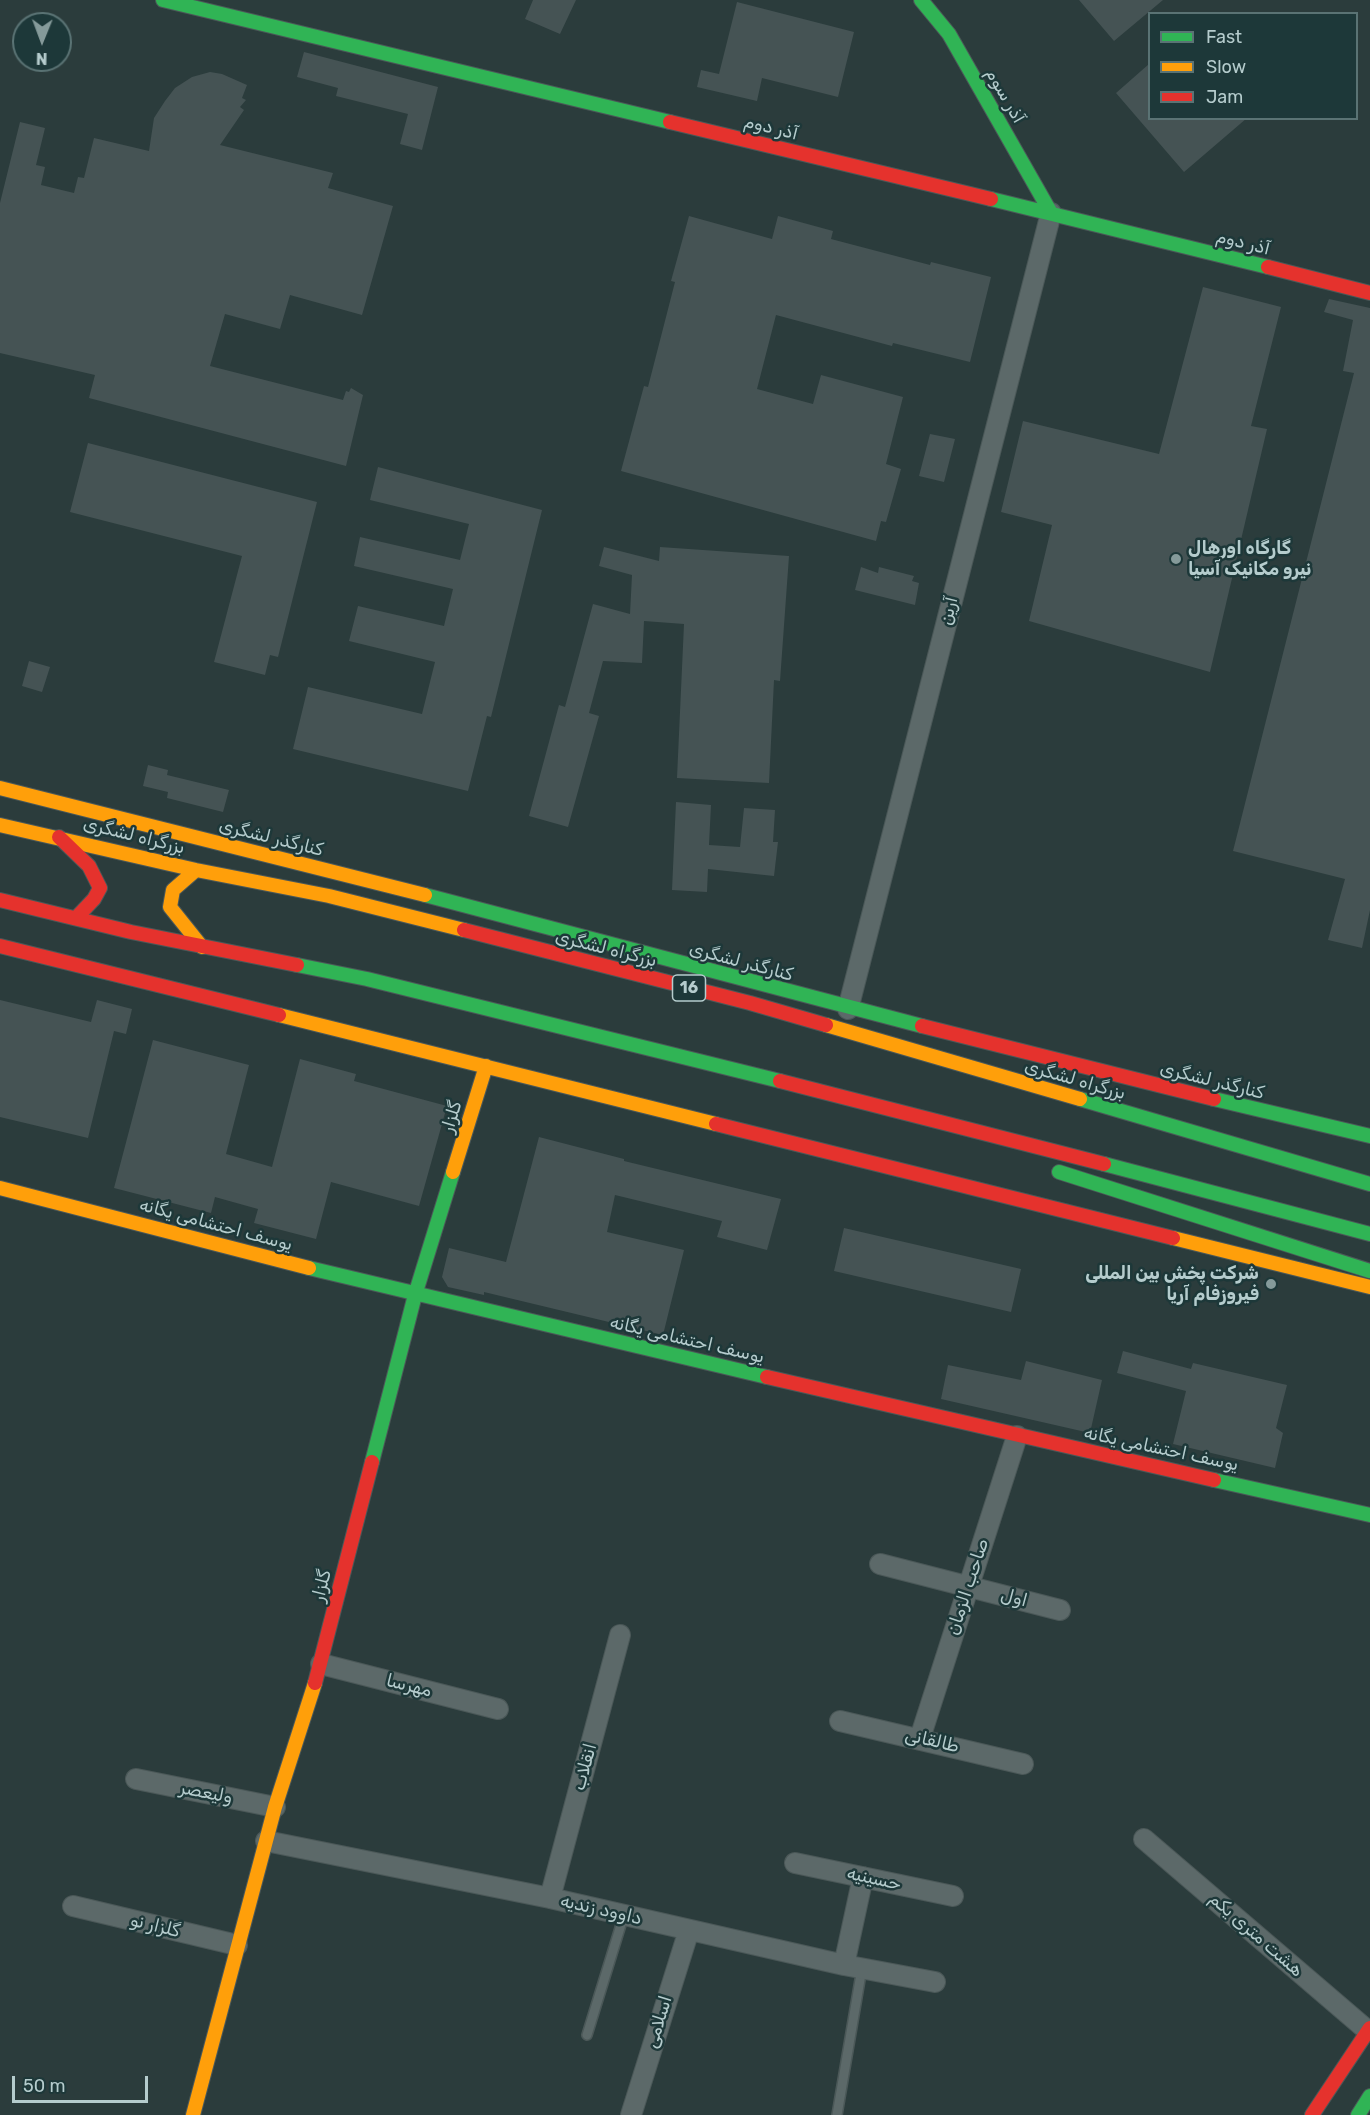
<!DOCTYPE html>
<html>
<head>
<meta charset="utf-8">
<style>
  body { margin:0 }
  #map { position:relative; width:1370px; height:2115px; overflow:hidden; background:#2b3c3c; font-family:Rubik,sans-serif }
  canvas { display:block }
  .legend { position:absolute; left:1148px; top:12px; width:210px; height:108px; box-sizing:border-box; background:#1d3839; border:2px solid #5a7374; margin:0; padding:8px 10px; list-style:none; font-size:18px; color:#b5cccd }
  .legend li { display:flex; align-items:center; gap:12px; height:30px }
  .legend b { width:30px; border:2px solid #5a7374 }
  .north { position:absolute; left:12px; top:12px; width:60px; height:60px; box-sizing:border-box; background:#1d3839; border:2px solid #5a7374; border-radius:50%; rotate:181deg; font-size:16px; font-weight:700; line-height:24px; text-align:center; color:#b5cccd }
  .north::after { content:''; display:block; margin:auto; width:21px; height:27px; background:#859a9a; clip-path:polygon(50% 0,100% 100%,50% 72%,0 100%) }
  .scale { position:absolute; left:12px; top:2076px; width:136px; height:27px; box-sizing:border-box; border:3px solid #b5cccd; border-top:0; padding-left:8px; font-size:18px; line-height:21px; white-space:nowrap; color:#b5cccd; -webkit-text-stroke:4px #1d3839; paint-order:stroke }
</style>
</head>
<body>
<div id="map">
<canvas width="1370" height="2115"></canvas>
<ul class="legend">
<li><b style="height:8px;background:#30b455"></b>Fast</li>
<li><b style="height:8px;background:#ff9f0a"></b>Slow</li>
<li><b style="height:8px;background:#e5322d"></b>Jam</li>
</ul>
<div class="north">N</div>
<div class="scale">50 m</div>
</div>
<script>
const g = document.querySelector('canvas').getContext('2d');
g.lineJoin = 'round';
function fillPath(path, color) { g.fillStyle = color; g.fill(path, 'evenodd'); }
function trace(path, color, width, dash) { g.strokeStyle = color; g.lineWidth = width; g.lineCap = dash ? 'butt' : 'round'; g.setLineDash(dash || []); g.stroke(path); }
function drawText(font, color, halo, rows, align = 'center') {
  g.font = font + ' Rubik,Cairo,sans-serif'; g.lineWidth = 5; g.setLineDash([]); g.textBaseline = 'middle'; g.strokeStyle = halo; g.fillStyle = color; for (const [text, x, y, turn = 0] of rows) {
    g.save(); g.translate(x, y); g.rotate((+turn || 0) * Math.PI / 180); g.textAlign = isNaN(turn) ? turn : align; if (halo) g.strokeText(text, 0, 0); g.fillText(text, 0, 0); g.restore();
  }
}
fillPath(new Path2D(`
  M533 0H576L560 34 525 19Z
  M1079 0H1163L1114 41Z
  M737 2 854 32 838 97 762 78 757 101 697 87 701 70 719 74Z
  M304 52 438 87 422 150 400 144 408 114 336 96 338 88 297 77Z
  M1149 64V118H1247L1184 172 1116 93Z
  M210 72 222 74 247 85 242 98 246 100 240 107 244 110 220 145 333 173 328 188 393 206 362 315 290 295 280 329 225 314 210 366 343 400 346 391 349 392 351 388 363 395 346 466 89 398 95 375 0 353V203L20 122 45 128 36 165 45 167 41 185 74 193 78 177 84 178 94 138 149 151 154 118 165 101 175 88 192 77Z
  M689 216 772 239 778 216 833 231 831 239 930 265 931 262 991 277 970 362 893 343 892 346 776 315 757 389 813 404 821 375 903 397 886 464 901 469 886 522 881 521 876 541 621 471 644 386 648 387 675 282 671 281Z
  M1203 287 1281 307 1251 426 1267 429 1210 672 1029 621 1052 525 1001 512 1023 421 1159 454Z
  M1329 299 1370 308V910L1362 948 1328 940 1345 879 1233 851 1354 373 1343 371 1353 320 1324 312Z
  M930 434 955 439 944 482 919 476Z
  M88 443 317 502 278 657 270 655 265 675 214 662 242 556 70 512Z
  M378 467 542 510 491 717 487 716 468 791 293 749 308 687 422 714 435 662 349 641 358 606 444 626 453 589 354 566 360 537 460 560 469 524 370 500Z
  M604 547 659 561 660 547 789 556 780 681 774 680 769 783 677 778 684 624 644 621 642 663 603 661 589 713 599 716 568 827 529 816 559 705 565 707 593 604 630 614 632 575 599 566Z
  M861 567 878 573 879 567 914 576 912 581 919 583 915 605 855 590Z
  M29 661 50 667 42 692 22 686Z
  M148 765 168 770 167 775 229 790 223 812 167 798 168 792 143 786Z
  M676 802 711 805 709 845 740 847 744 808 775 810 773 842H778L774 876 708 869 707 892 672 890Z
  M0 1000 91 1022 97 1000 132 1009 126 1034 114 1031 88 1138 0 1117Z
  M153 1040 249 1065 226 1154 272 1167 300 1059 356 1074 354 1081 447 1106 419 1206 331 1182 316 1239 254 1223 258 1209 215 1197 211 1213 114 1188Z
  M539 1137 624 1159V1161L781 1199 767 1250 717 1237 722 1221 615 1195 607 1232 684 1250 663 1335 484 1292V1295L448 1287 442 1277 449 1248 506 1262Z
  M844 1228 1021 1269 1011 1312 834 1271Z
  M1123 1351 1191 1369 1193 1363 1287 1385 1276 1428 1283 1433 1275 1468 1173 1444 1186 1391 1117 1373Z
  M1026 1361 1102 1380 1090 1433 941 1399 948 1365 1021 1380Z`), '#455354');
const lane = new Path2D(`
  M587 2035 624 1915
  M837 2115 862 1968`);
const street = new Path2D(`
  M848 1009 1051 213
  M880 1564 1060 1610
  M321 1664 498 1709
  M840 1721 1023 1764
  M920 1738 1017 1436
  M136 1779 275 1807
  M1144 1839 1368 2031
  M266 1841 550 1898 844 1965 935 1982
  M795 1863 953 1896
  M550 1898 620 1635
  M73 1906 237 1945
  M844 1965 863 1877
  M631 2115 689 1930`);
const fast = new Path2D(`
  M163 0 670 122
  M921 0 949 34 1051 213
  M991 199 1268 267
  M425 895 922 1026
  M297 965 367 979 780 1081
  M1080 1099 1370 1184
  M1214 1099 1370 1136
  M1104 1164 1370 1234
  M1059 1172 1370 1271
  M309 1268 767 1377
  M372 1462 415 1295 453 1172
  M1214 1480 1370 1515
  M1358 2115 1370 2096`);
const slow = new Path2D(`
  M0 788 425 895
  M0 825 196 870 329 896 464 930
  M196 870 173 890 170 907 202 947
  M279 1015 716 1124
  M826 1025 1080 1099
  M453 1172 486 1066
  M0 1188 309 1268
  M1173 1238 1370 1287
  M193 2115 275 1807 315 1683`);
const jam = new Path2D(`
  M670 122 991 199
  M1268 267 1370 293
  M59 837 89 866 100 888 94 899 76 918
  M0 900 131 932 297 965
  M464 930 750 1003 826 1025
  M0 946 279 1015
  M922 1026 1214 1099
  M780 1081 1104 1164
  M716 1124 1173 1238
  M767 1377 1214 1480
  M315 1683 372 1462
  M1312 2115 1370 2028`);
trace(lane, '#4b5858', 12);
trace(street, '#4b5858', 22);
trace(fast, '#4b5858', 16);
trace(slow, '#4b5858', 16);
trace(jam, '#4b5858', 16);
trace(lane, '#5c6969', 9);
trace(street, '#5c6969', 20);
trace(fast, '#30b455', 14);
trace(slow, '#ff9f0a', 14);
trace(jam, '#e5322d', 14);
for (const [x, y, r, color] of [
  [1176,559,6,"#859a9a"],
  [1271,1284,6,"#859a9a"]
]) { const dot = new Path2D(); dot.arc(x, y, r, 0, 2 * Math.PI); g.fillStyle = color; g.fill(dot); trace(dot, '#1d3839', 2); }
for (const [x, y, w] of [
  [689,988,33]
]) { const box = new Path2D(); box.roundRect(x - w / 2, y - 13, w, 26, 4.5); g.fillStyle = '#1d3839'; g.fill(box); trace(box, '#b5cccd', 1.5); }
drawText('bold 16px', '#b5cccd', null, [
  ["16",689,988]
]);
drawText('18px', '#b5cccd', '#1d3839', [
  ["آذر سوم",1005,96,60],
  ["آذر دوم",771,128,14],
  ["آذر دوم",1243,243,14],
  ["آرین",949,611,-76],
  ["بزرگراه لشگری",134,836,14],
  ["کنارگذر لشگری",271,838,14],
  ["بزرگراه لشگری",606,949,14],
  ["کنارگذر لشگری",741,962,15],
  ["بزرگراه لشگری",1075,1080,16],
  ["کنارگذر لشگری",1212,1081,14],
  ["گلزار",452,1117,-73],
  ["یوسف احتشامی یگانه",216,1225,15],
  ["یوسف احتشامی یگانه",687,1340,13],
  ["یوسف احتشامی یگانه",1161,1449,12],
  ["گلزار",322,1586,-76],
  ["صاحب الزمان",968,1587,-72],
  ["اول",1014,1598,15],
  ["مهرسا",409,1686,14],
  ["طالقانی",932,1741,13],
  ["انقلاب",585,1767,-75],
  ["ولیعصر",206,1793,11],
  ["حسینیه",874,1879,12],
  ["داوود زندیه",601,1910,13],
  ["گلزار نو",155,1926,14],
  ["هشت متری یکم",1256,1935,41],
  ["اسلامی",659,2022,-73]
]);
drawText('bold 18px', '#b5cccd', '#1d3839', [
  ["گارگاه اورهال",1188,549],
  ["نیرو مکانیک آسیا",1188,570],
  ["شرکت پخش بین المللی",1259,1274,"right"],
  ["فیروزفام آریا",1259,1295,"right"]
], 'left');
</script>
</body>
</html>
